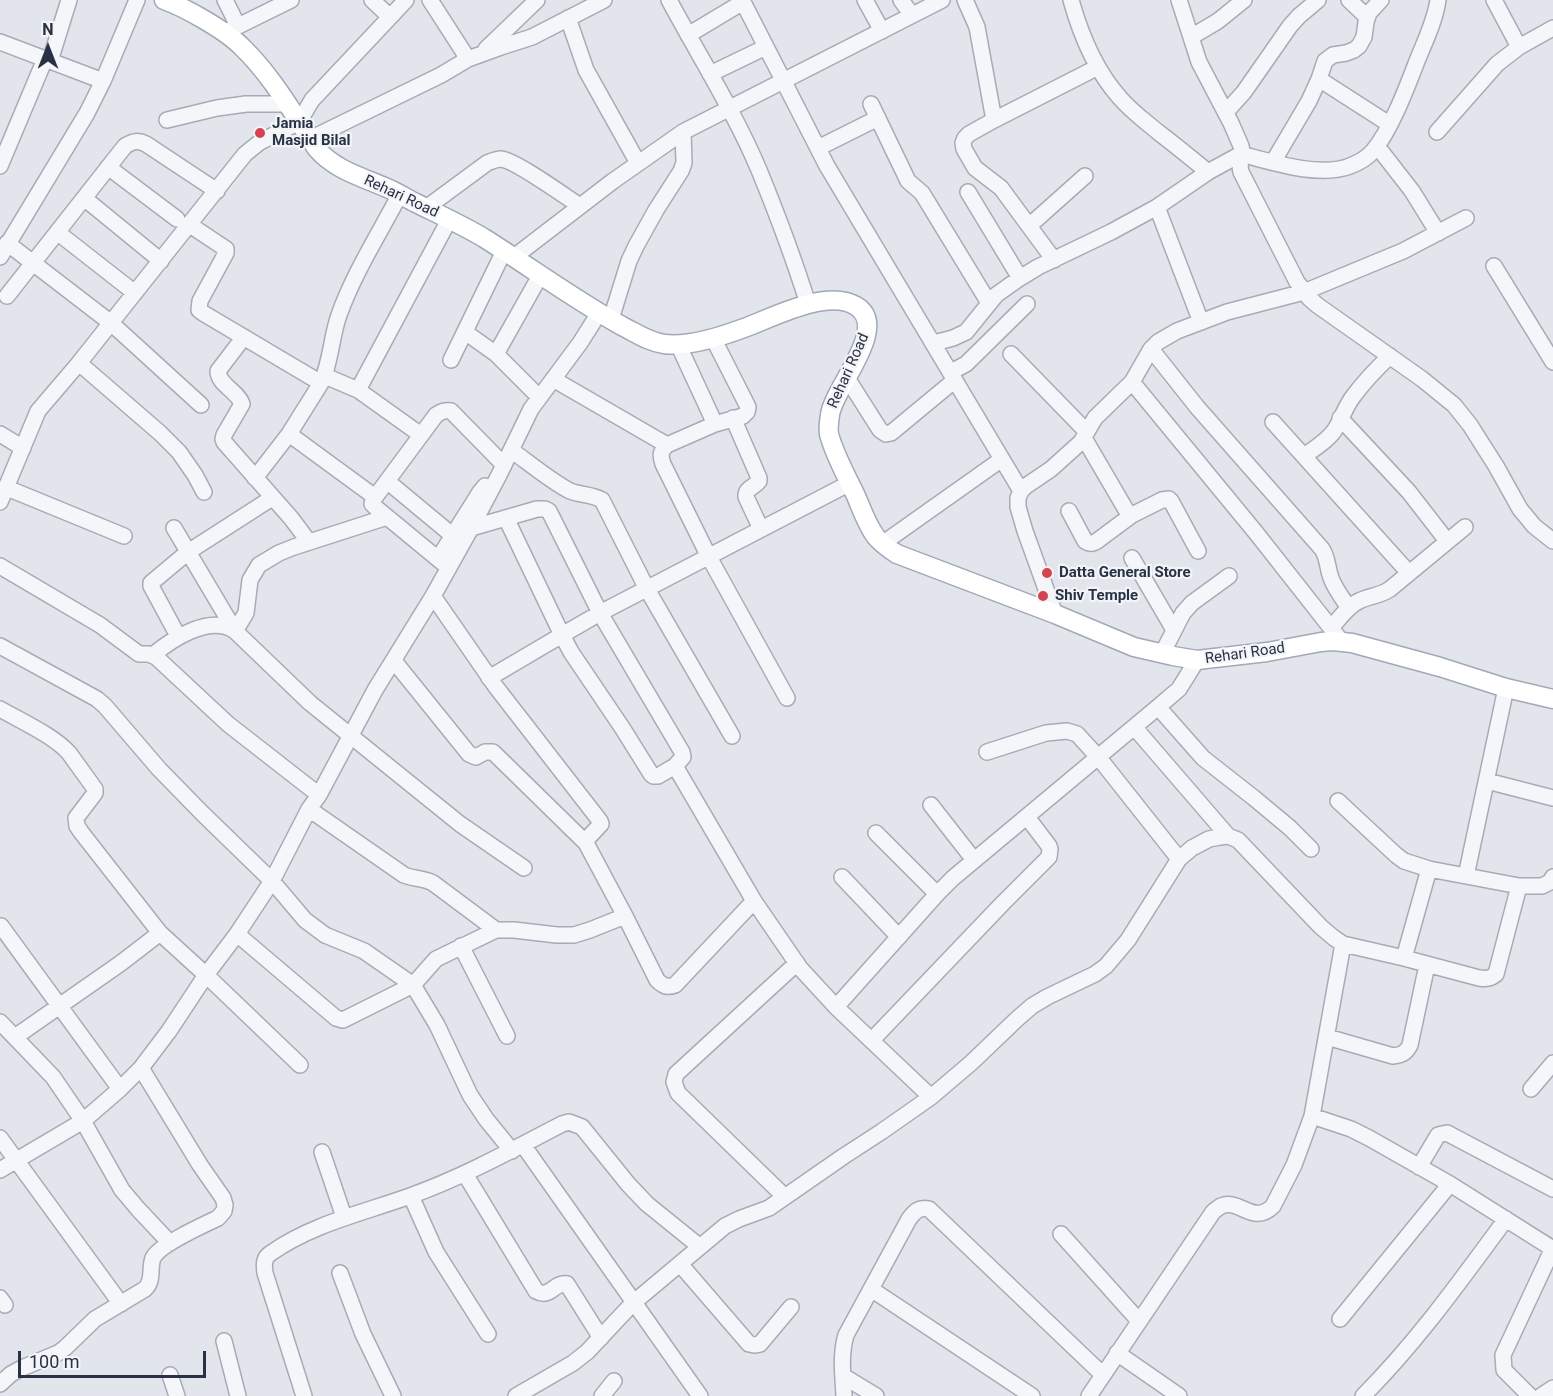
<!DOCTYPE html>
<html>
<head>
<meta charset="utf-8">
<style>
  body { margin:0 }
  #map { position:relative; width:1553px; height:1396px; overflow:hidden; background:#e2e5eb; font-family:Roboto,sans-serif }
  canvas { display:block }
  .north { position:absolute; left:18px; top:18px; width:60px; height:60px; -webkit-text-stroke:4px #f2f4f8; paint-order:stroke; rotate:0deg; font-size:16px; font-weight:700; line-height:24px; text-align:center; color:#293144 }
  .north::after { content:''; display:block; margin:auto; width:21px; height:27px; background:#293144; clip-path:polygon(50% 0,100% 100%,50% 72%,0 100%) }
  .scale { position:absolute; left:18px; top:1351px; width:188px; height:27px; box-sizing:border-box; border:3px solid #293144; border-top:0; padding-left:8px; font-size:18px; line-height:21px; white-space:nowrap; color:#293144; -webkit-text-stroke:4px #f2f4f8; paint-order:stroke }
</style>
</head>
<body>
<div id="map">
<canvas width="1553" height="1396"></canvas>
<div class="north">N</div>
<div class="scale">100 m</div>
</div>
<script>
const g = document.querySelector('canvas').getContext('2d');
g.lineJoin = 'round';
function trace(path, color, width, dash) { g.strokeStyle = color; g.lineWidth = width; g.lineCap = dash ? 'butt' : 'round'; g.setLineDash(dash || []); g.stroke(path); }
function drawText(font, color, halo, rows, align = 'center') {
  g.font = font + ' Roboto,sans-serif'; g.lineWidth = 4.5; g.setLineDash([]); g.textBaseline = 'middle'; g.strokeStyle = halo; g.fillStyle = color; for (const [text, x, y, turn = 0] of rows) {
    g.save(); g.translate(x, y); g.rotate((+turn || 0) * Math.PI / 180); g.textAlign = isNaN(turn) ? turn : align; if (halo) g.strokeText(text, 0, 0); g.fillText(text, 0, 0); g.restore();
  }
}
const minor = new Path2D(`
  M225 0 238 26
  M372 0 390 17
  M430 0 468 59
  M669 0C699 56 734 111 759 170 777 214 794 259 808 304
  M742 0 827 166 1021 491
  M865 0 882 31
  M901 0 912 15
  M965 0 977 27 994 120
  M1071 0C1081 36 1095 70 1120 98 1131 111 1145 121 1158 132 1175 145 1191 158 1208 172
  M1179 0 1199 62 1231 123 1241 146C1244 155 1238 162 1241 172L1297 282 1309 298 1317 305 1422 379 1454 405 1470 425 1496 466 1520 509 1534 526 1553 541
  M1349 0 1367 17
  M1494 0 1519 47
  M568 18 586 70 638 163
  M224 33 291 0
  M688 35 743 2
  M1191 37 1218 21 1244 0
  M0 42 103 81
  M486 49 537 0
  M50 61 69 0
  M710 74 766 47
  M1319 79 1389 124
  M871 104 908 181 922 193 989 303
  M1226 112 1244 92 1290 26 1299 16 1318 0
  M167 120 217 108 246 104H287
  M1437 132 1497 64 1519 47 1553 28
  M310 139 441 75 468 59 501 47 532 37 604 0
  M1377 146 1412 191 1438 233
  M818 148 878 118
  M1273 162 1309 101 1319 79 1325 61 1333 55 1346 53 1354 50 1359 46 1364 37 1366 22 1369 13 1381 0
  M0 166 45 59
  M108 167 177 219
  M968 192 1020 278
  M84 198 161 261
  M1157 207 1201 322
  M426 208 487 163C492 161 496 159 501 159 515 160 566 197 580 206
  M190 225 226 249V253L200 301 199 310 203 313 321 383
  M1029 226 1085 176
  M57 232 135 293
  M7 243 111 323 201 405
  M0 257 87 113 103 81 137 0
  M514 257 613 181 683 132 942 0
  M1054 260 1001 188 975 168 964 149 963 143 965 138 969 134 994 120 1098 67
  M1494 266 1553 362
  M7 296 125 146C133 141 138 140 146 144L217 191
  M611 319 629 261 636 246 656 210 681 171 684 163 683 132
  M465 332 496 354 539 397
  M244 337 218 371C218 385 238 391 242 404L224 435 223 439 224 442 291 518 309 542
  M713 338 745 401 748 407 747 412 743 416 715 424 667 445C660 452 660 455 663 464L709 557 787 698
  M934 343 953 338 966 332 996 295 1020 278 1038 267 1111 232 1157 207 1208 172 1241 154C1271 162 1320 178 1350 166 1358 163 1367 158 1373 151 1391 130 1407 87 1417 61 1425 41 1435 21 1438 0
  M678 344 715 424
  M1151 349 1197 407 1322 549C1328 558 1327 567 1331 578 1335 589 1343 599 1349 608
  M496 354 541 274
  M1011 354 1086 431
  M451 360 504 251
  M79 363 160 433 179 452 195 475 204 492
  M951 372 966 364 1027 304
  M325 376 358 390 421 435
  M847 378 880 430 886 434 891 433 955 380
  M553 379 667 445
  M1132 382 1151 349 1158 342 1177 331 1227 312 1304 292 1403 251 1466 218
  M358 390 449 220
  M733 418 759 478V481C755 487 745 488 746 497L761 529
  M1340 418 1409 492 1447 541
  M1273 422 1409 573
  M0 434 23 448
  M289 434 375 497
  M1084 438 1129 515H1132L1162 500 1169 499 1171 501 1198 551
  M511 450C528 462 552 482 570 491 580 495 592 494 602 500L647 589 732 736
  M1304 456C1315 448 1329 440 1336 428 1342 418 1345 408 1352 398 1363 383 1376 369 1390 356
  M255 478 289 434 321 383C331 363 331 337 339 315 354 273 379 234 400 194
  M387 481 452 535
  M850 483 600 613 562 635 571 652 623 729 651 774 653 776H658L675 766 754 901 800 968 836 1007 931 1097
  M7 488 124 536
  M0 502 38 411 79 363 245 154 260 142 299 122 312 100 406 0
  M1069 511 1085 541C1090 544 1092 544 1097 541L1132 515
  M174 528 235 631 246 613 250 580 259 565 279 553 294 547 387 517
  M471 528 537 509H545L549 511 600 613 682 752 683 757 675 766
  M882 544 1002 459
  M1132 558 1174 630
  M438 559 480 492 485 486
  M0 566 100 625 139 654H149L156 657 228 724 319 795
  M449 568 375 507 372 504 373 500 436 415C442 411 445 410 451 411L504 465
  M433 596 496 687 600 821 601 824 587 839 586 843 625 916 657 980C663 986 667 988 675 985L754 901
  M1055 614 1025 531 1018 507V498L1021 491 1026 486 1051 469 1081 442 1095 418 1132 382 1257 534 1342 642
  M1331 628C1339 619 1348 606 1359 601 1369 596 1380 596 1390 589L1465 527
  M178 636 151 586V583L188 552 272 498
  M0 646 97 699 105 706 159 769 202 813 272 881 305 920 325 935 364 951 413 985 437 1025 470 1095 486 1119 512 1151
  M1162 654 1183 613 1192 603 1229 576
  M153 655C172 639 210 614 235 631L310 703 460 824 524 868
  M394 661 469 754 476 757 485 752H493L586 843
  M489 678 562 635 506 518
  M1158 707 1203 758 1254 798 1290 828 1311 849
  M0 709C21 721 54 736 69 753L95 789V793L76 818 77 826 81 832 160 933 206 975 300 1065
  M1135 728 1228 836
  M987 752 1046 733 1067 731 1077 734 1099 758 1179 859
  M1487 781 1553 798
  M1338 801 1396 855 1404 861 1429 869 1519 886H1542L1550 882 1553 877
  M931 805 974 860
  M309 809 404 875C414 879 424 878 433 883L496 930
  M876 833 937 894
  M1466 876 1506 688
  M842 877 899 937
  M1 926 120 1089
  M237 934 336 1018 343 1020 413 985 436 959 496 930H514L557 935H574L590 930 625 916
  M461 946 507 1036
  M1404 958 1429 869
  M836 1007 937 894 953 878 1158 707 1179 689 1197 660
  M0 1022 53 1077 83 1121 122 1190 138 1209 170 1243
  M15 1037 121 963 160 933
  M1327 1037 1393 1056C1402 1055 1406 1053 1410 1045L1427 965
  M872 1040 1003 903 1049 857 1050 849 1049 846 1027 817
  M1531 1089 1553 1063
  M1312 1116 1351 1129 1369 1138 1450 1184 1553 1249
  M0 1138 121 1304
  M523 1145 700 1396
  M322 1152 344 1217
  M1419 1167 1438 1135 1447 1133 1553 1189
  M0 1170 83 1121 120 1089 141 1068 169 1031 206 975 237 934 272 881 309 809 319 795 375 690 433 596 471 528 499 475 531 409 580 343 599 313
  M465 1174 536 1291C551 1299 553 1282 567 1284L601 1338
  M411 1196 436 1252 488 1334
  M785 1197 678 1093 674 1082 676 1074 797 963
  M1061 1234 1139 1321
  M680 1264 749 1344 754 1345 760 1344 791 1307
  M340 1273 363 1334 393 1396
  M871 1289 1032 1396
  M0 1298 5 1305
  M1340 1319 1450 1184
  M224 1341 238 1396
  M1117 1353 1179 1396
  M170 1375 177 1396
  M843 1376 876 1396
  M0 1384 11 1374 22 1368 58 1353 65 1348 95 1319 145 1289C154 1281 149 1268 153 1258 159 1245 203 1225 218 1218L224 1211 225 1205 223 1198 200 1165 141 1068
  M304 1396 265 1273C264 1265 263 1258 271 1253 312 1224 363 1213 410 1196 463 1177 512 1150 562 1124L569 1122 582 1127 628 1184 647 1204 699 1246
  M516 1396 573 1363 587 1352 633 1303 725 1226 739 1219 769 1208 844 1156 881 1132 931 1097 971 1063 1017 1019 1032 1006 1047 997 1095 974 1106 966 1128 940 1179 859 1192 848 1209 839 1220 837 1228 836 1238 840 1321 927 1334 938 1343 944 1404 958 1479 978C1486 979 1490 979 1496 974L1519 886
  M602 1396 614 1381
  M844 1396C843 1376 840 1355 846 1335L909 1219C915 1211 919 1207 929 1209L1103 1375
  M1089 1396 1213 1212C1215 1210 1218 1208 1221 1206 1240 1198 1253 1226 1273 1206L1294 1165 1312 1116 1343 944
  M1363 1396C1417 1342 1461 1280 1506 1219
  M1530 1396 1504 1370 1503 1355 1553 1248
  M1541 1396 1553 1388`);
const major = new Path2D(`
  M164 0C186 8 227 31 243 48 272 76 294 115 317 149 335 170 362 177 387 188 397 192 406 198 416 203 438 214 462 225 484 238 530 267 575 300 622 326 636 333 649 342 664 344 689 347 720 337 744 328 772 318 827 288 856 306 891 327 833 388 830 415 829 421 828 428 829 434 834 454 847 477 856 496 862 510 867 525 876 537 882 544 889 549 897 554L1055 614 1134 647 1173 656 1197 660 1267 652 1321 642 1333 641 1352 643 1440 667 1506 688 1553 699`);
trace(minor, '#a7abb6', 18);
trace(major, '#a1a8b7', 21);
trace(minor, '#f5f6f9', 15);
trace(major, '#fff', 18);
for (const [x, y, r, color] of [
  [260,133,6,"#d34450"],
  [1047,573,6,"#d34450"],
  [1043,596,6,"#d34450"]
]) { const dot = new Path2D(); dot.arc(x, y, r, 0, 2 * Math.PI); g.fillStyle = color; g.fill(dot); trace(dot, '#f2f4f8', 2); }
drawText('bold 15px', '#293144', '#f2f4f8', [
  ["Jamia",272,124],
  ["Masjid Bilal",272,141],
  ["Datta General Store",1059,573],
  ["Shiv Temple",1055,596]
], 'left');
drawText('15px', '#293144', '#f2f4f8', [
  ["Rehari Road",401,197,25],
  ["Rehari Road",849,371,-66],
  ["Rehari Road",1245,654,-8]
]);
</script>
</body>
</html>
